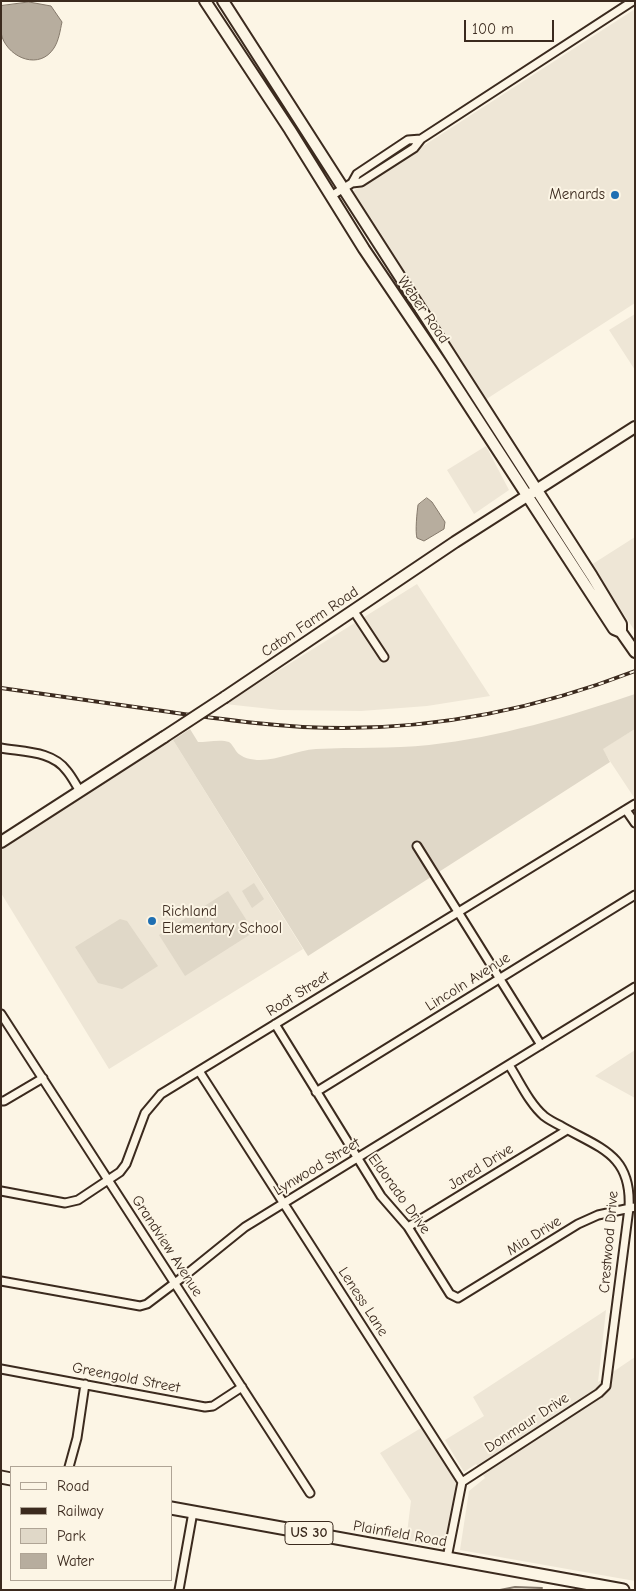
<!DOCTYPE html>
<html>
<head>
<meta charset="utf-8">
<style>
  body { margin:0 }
  #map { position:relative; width:636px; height:1591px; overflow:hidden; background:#fcf5e5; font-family:"Comic Neue",sans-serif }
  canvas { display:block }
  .frame { position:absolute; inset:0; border:2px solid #3b2a1e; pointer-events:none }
  .legend { position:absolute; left:10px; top:1466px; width:162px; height:115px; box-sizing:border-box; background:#fcf5e5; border:1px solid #afa495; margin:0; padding:6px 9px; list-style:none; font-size:15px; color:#3b2a1e }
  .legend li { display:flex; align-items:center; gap:10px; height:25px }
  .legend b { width:25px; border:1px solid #afa495 }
  .scale { position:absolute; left:464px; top:20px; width:90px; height:22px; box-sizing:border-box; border:2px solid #3b2a1e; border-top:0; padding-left:6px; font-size:15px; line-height:18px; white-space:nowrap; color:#3b2a1e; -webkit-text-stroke:4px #fcf5e5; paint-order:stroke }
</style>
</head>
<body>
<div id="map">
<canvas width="636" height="1591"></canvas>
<div class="frame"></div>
<ul class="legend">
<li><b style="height:6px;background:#fcf5e5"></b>Road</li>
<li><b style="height:6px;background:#3b2a1e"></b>Railway</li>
<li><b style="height:14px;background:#e0d8c8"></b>Park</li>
<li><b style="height:14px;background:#b7ad9e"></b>Water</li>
</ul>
<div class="scale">100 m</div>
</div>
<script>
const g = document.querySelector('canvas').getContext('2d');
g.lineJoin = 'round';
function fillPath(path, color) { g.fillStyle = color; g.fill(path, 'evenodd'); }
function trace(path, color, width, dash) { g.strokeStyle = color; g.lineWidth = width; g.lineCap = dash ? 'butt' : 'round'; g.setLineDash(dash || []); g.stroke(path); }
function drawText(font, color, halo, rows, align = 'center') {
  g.font = font + ' "Comic Neue",sans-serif'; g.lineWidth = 4; g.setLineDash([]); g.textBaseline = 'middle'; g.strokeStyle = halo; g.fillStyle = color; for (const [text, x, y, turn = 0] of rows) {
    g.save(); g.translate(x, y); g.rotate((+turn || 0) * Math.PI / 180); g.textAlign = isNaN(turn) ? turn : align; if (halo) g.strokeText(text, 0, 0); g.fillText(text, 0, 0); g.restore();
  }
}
fillPath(new Path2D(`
  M635 9V303L485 400 352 192Z
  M635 314V370L609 330Z
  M486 446 509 490 474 514 447 470Z
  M635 537V631L591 565Z
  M417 584 490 696 427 706 361 711 280 710 225 704Z
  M635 729V799L602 749Z
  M173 740 303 949 109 1069 1 893V848Z
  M635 1050V1098L595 1076Z
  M606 1310 598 1382 635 1357V1581L460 1550 469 1491 485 1478 476 1464 464 1472 445 1440 484 1416 473 1397Z
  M421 1428 457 1483 446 1549 406 1541 411 1501 380 1453Z`), '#eee6d6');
fillPath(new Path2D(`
  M635 694V729L603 749 610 762 308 956 173 740 190 729 198 742C207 742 221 739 229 742 232 744 234 748 236 751 241 758 252 760 260 760 279 760 297 750 316 749 353 747 392 749 429 745 500 737 567 717 635 694Z
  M254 883 264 899 252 908 242 891Z
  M228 891 254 932 185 976 159 935Z
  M120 919 127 921 158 966 122 989 98 983 75 947Z`), '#e0d8c8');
const water = new Path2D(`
  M29 2 51 6 62 22C60 31 59 40 54 48 40 70 10 59 2 37 0 29 1 15 1 6Z
  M427 498 432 502 445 522 444 529 424 541 417 538C415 532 417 512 418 505Z`);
fillPath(water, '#b7ad9e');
trace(water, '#85796b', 1);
trace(new Path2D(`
  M500 1590 515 1587 542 1588`), '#85796b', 2);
const street = new Path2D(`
  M352 183 361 182 414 148 421 139 633 1
  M331 196 352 183 357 174 408 140 421 139
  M353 610 384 657
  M1 748C24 752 53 751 67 771 72 777 76 785 80 791
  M626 810 635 823
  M417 846 541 1045
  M1 1014 310 1493
  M275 1024 381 1196 408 1227 450 1294 458 1298 578 1224 598 1215 635 1207
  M199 1071 462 1482 447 1558
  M316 1092 635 895
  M1 1101H4L43 1078
  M1 1191 65 1203 78 1200 120 1172 126 1164 145 1113 161 1094 635 804
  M408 1227 567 1130
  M1 1281 140 1306 147 1304 188 1273 245 1227 635 987
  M1 1369 205 1407 213 1406 242 1387
  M69 1467 77 1438 85 1384
  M462 1482 599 1393 606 1386 629 1208C632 1154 599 1148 561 1126 555 1123 549 1120 544 1116 529 1103 520 1082 509 1065
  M179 1590 193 1512`);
const secondary = new Path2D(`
  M205 1 290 130 364 249 441 363 614 629 621 632 635 652
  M223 1 592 576 621 624V632
  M225 697 455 542 635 427
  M1 842 164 737`);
const primary = new Path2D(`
  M1 1477 11 1479
  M171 1508 623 1590`);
trace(street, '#3b2a1e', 11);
trace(secondary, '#3b2a1e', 14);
trace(primary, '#3b2a1e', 15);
trace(street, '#fcf5e5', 7);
trace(secondary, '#fcf5e5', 10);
trace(primary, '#fcf5e5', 11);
const rail = new Path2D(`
  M1 688C57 696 114 704 170 712 228 720 285 728 343 728 443 728 542 707 635 671`);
trace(rail, '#3b2a1e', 4);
trace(rail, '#fcf5e5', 2, [5.5]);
const secondaryBridge = new Path2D(`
  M164 737 225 697`);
trace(secondaryBridge, '#3b2a1e', 14, []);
trace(secondaryBridge, '#fcf5e5', 10);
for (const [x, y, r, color] of [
  [615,195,5,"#1f6fb2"],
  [152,921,5,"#1f6fb2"]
]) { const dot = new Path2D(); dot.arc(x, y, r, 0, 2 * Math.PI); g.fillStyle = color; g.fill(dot); trace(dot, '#fcf5e5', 2); }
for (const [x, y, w] of [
  [309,1533,48]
]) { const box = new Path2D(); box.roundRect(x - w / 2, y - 11.5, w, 23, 4); g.fillStyle = '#fcf5e5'; g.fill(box); trace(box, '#3b2a1e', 1); }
drawText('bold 14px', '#3b2a1e', null, [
  ["US 30",309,1533]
]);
drawText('15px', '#3b2a1e', '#fcf5e5', [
  ["Menards",605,195],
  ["Richland",162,912,"left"],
  ["Elementary School",162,929,"left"]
], 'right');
drawText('15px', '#3b2a1e', '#fcf5e5', [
  ["Weber Road",423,310,55],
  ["Caton Farm Road",310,622,-34],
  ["Lincoln Avenue",468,982,-32],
  ["Root Street",298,994,-32],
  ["Lynwood Street",317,1167,-31],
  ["Jared Drive",481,1167,-32],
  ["Eldorado Drive",399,1194,54],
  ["Mia Drive",534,1236,-32],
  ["Crestwood Drive",609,1242,-85],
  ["Grandview Avenue",167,1246,57],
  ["Leness Lane",363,1302,57],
  ["Greengold Street",126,1378,11],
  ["Donmaur Drive",527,1423,-33],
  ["Plainfield Road",400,1534,10]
]);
</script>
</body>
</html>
